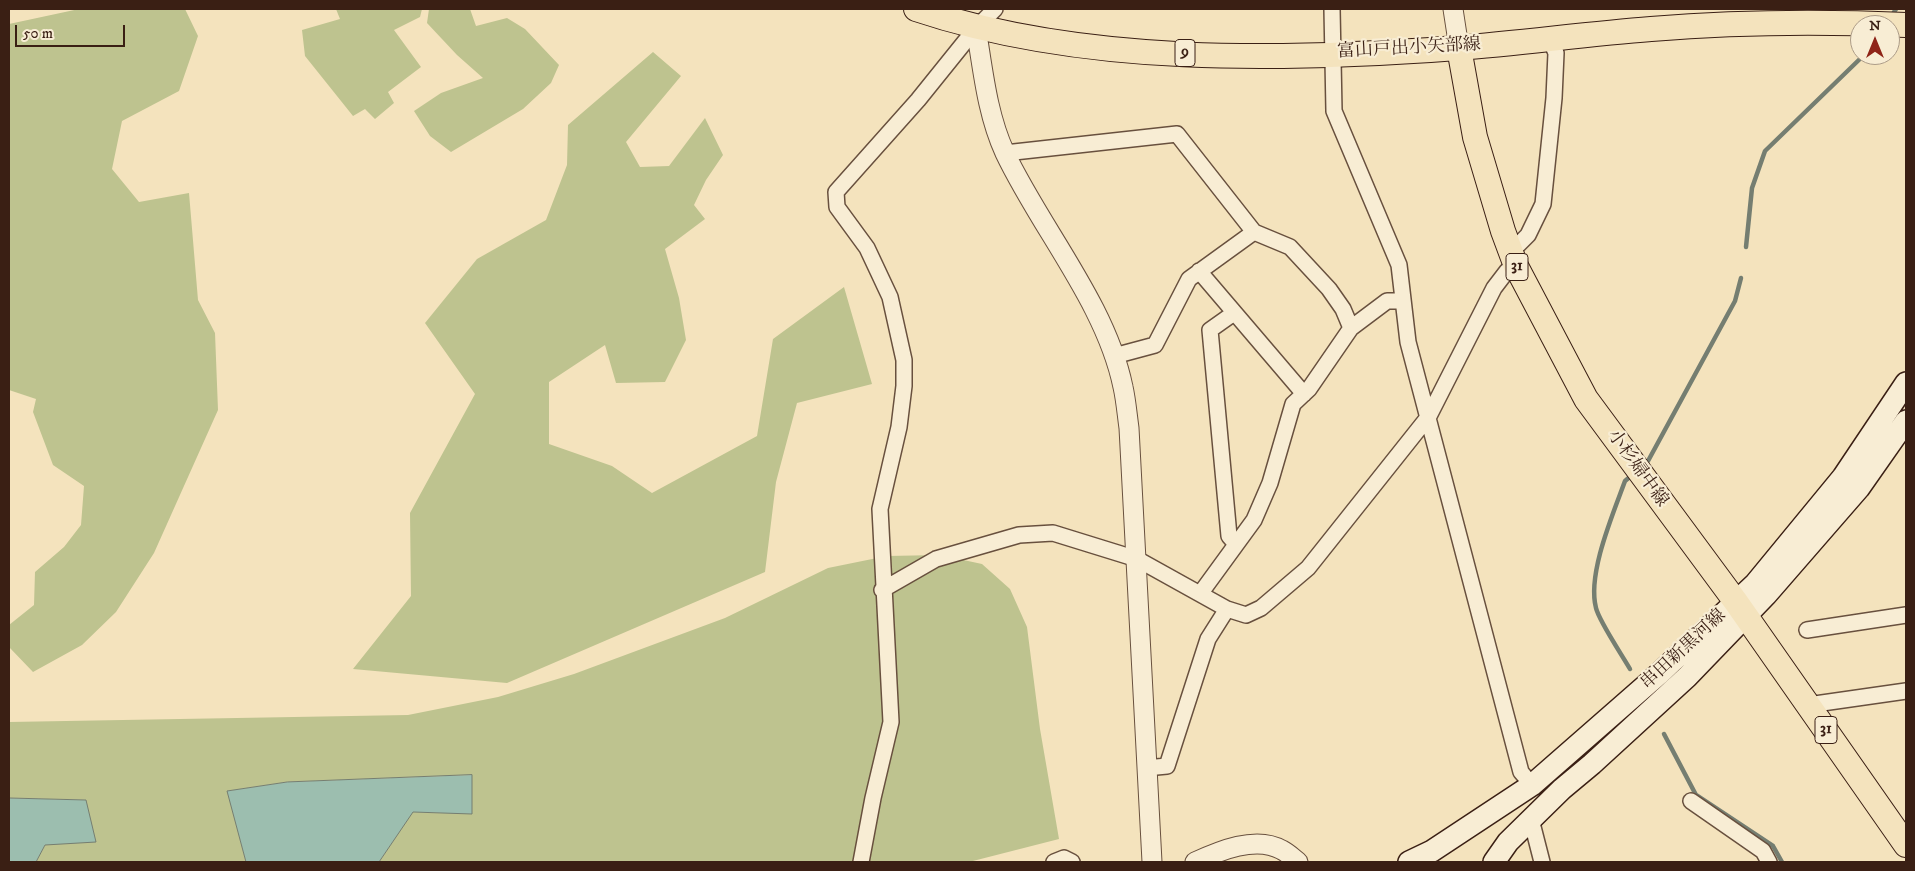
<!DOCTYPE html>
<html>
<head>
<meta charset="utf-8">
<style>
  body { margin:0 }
  #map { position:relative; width:1915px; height:871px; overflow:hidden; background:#f4e3bd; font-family:"IM FELL DW Pica",serif }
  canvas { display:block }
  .frame { position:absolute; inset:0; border:10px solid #3a1f14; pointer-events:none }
  .north { position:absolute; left:1850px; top:15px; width:50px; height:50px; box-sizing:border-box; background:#f8edd4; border:1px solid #ac9b87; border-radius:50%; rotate:0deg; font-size:14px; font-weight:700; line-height:20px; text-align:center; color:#3a1f14 }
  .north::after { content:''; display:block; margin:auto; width:18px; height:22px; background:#8f2418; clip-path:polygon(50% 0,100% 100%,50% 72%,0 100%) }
  .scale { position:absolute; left:15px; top:25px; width:110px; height:22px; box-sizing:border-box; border:2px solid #3a1f14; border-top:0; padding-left:6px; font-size:15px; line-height:18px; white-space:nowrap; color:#3a1f14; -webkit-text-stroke:4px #f8edd4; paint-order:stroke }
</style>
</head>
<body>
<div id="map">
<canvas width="1915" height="871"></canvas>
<div class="frame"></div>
<div class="north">N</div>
<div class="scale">50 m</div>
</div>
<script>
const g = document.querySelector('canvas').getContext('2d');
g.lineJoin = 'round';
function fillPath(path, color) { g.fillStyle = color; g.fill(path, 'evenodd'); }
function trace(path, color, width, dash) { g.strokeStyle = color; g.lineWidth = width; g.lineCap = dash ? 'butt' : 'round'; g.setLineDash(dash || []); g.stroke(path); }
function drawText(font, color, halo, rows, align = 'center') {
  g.font = font + ' "IM FELL DW Pica","Noto Serif JP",serif'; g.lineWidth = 4.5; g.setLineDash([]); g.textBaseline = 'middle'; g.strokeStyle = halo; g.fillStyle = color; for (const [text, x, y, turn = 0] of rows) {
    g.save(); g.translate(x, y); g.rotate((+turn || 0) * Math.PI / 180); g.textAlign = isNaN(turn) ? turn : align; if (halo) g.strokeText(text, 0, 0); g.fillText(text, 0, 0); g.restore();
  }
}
fillPath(new Path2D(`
  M79 9H185L198 36 179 91 122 121 112 169 139 202 189 193 198 300 215 333 218 410 154 553 116 612 82 645 33 672 9 647V625L34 605 35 572 64 547 81 525 84 486 53 465 33 412 36 399 9 390V24Z
  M336 9H422L420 17 394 30 421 67 388 92 394 103 375 119 365 109 353 116 305 56 302 30 340 19Z
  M429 9H470L476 26 507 18 525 29 559 65 551 83 523 109 451 152 430 136 414 111 441 93 483 78 457 55 427 23Z
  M653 52 681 76 626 142 640 167 669 166 705 118 723 155 706 180 694 205 705 219 665 249 679 298 686 340 665 382 616 383 605 345 549 382V444L612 466 652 493 757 436 773 339 844 287 872 384 797 403 776 482 765 572 507 683 353 669 411 596 410 513 475 394 425 323 477 259 546 220 567 165 568 125Z
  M940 555 982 564 1010 589 1027 627 1040 729 1059 839 969 862H379L412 812 472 813V775L287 782 228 791 246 862H36L45 845 86 800 9 798V722L408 715 498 697 574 674 725 618 828 568 887 556Z`), '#bec38f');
const water = new Path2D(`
  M472 775V814L413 812 379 862H246L227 791 287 782Z
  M9 798 86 800 96 842 45 845 36 862H9Z`);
fillPath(water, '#9cbeaf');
trace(water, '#757e71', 1);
trace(new Path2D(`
  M1891 17 1896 9
  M1746 247 1752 188 1765 151 1864 55
  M1644 465 1648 461 1735 301 1741 278
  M1630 669C1622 655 1599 621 1596 608 1587 574 1613 514 1625 481L1632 475
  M1664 734 1696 795 1773 846 1782 862`), '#757e71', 4.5);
const minor = new Path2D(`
  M1332 9 1334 111 1399 265 1408 342 1521 772 1532 785
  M1005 153 1177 134 1254 232 1290 247 1329 289 1343 309 1351 328 1387 301H1403
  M1511 252 1528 235 1543 204 1554 98 1556 53 1550 39
  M1199 271 1304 394
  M1234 313 1210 330 1229 536 1236 544
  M1114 356 1155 345 1189 279 1254 232
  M882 590 936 559 1019 535 1053 533 1137 559 1227 609 1246 615 1261 608 1308 568 1429 416 1494 288 1507 271 1516 266
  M1200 594 1254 520 1270 483 1293 404 1309 389 1351 328
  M1807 630 1906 615
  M1808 705 1906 691
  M1146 768 1167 766 1208 639 1227 609
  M1691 801 1763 851 1769 862
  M1531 819 1542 862
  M861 862 873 798 891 722 880 509 899 427 904 386V360L890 297 867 248 837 207 836 192 918 100 976 28 995 9
  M1054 862 1064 858 1072 862`);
const tertiary = new Path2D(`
  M1453 9 1459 48
  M976 28C983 70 987 114 1005 153 1041 229 1106 304 1123 387 1126 400 1127 414 1129 428L1152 862
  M1195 862C1219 851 1256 835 1282 850 1288 853 1293 858 1298 862`);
const secondary = new Path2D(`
  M1409 862 1432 851 1532 785 1660 673 1755 584 1843 477 1906 383
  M1494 862 1508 842 1562 789 1592 764 1687 677 1766 595 1859 488 1906 421`);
const primary = new Path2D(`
  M916 9C1083 65 1283 61 1457 48 1522 43 1586 34 1651 29 1736 22 1822 21 1906 25
  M1459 48 1475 137 1503 231 1516 266 1586 399 1736 602 1906 845`);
trace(minor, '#68503e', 18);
trace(tertiary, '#68503e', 21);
trace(secondary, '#3a1f14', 24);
trace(primary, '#3a1f14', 26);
trace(minor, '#f8edd4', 15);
trace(tertiary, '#f8edd4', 19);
trace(secondary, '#f8edd4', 21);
trace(primary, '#f4e3bd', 24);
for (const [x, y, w] of [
  [1185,53,20],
  [1517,267,22],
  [1826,730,22]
]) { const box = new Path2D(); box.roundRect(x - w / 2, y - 13.5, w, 27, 4); g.fillStyle = '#f8edd4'; g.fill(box); trace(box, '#3a1f14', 1); }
drawText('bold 16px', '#3a1f14', null, [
  ["9",1185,53],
  ["31",1517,267],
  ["31",1826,730]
]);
drawText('18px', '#3a1f14', '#f8edd4', [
  ["富山戸出小矢部線",1409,49,-3],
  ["小杉婦中線",1637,469,54],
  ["串田新黒河線",1684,650,-43]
]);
</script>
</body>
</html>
